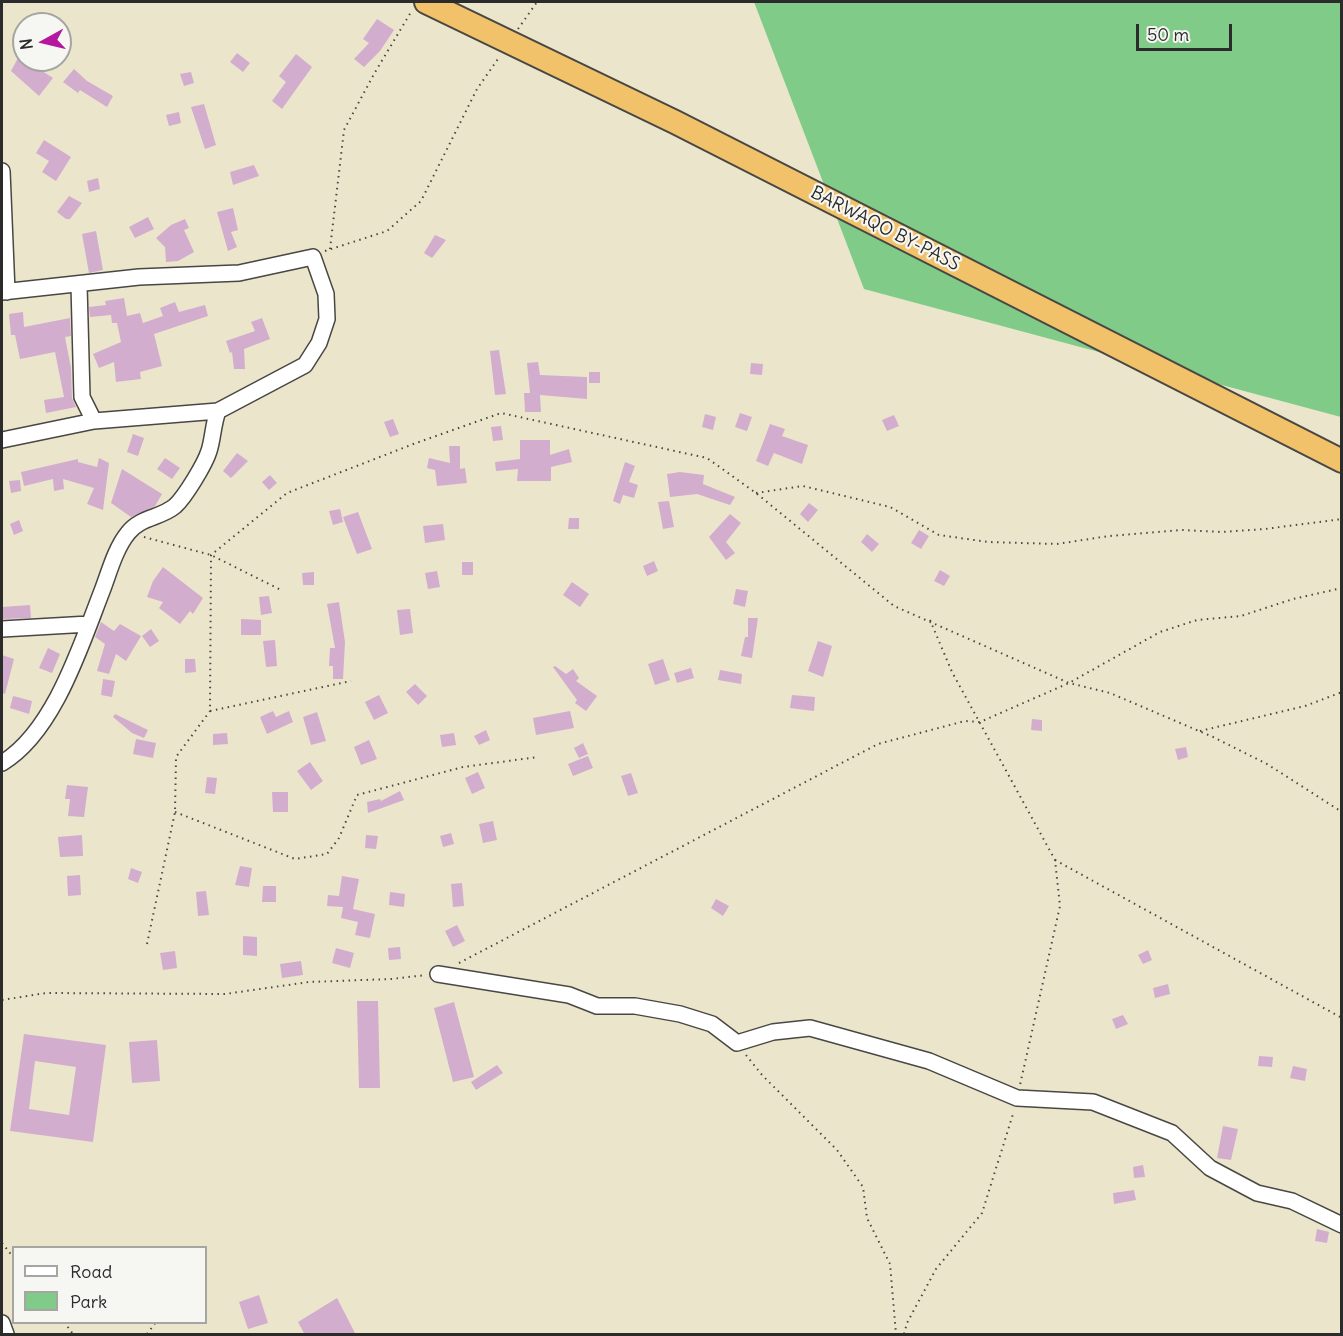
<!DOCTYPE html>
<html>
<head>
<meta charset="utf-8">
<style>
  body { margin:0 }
  #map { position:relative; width:1343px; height:1336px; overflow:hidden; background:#ebe6cb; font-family:Delius,sans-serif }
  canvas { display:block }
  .frame { position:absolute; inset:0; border:3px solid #2b2b2b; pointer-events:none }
  .legend { position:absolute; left:12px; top:1246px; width:195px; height:78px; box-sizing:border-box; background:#f6f6f2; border:2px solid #a5a5a2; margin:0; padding:8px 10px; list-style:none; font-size:18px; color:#2b2b2b }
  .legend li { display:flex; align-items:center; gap:12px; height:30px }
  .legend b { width:30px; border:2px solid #a5a5a2 }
  .north { position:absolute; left:12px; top:12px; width:60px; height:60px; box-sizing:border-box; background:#f6f6f2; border:2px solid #a5a5a2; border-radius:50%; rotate:262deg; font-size:16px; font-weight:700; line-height:24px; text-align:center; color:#2b2b2b }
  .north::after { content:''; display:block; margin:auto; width:21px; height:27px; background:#b5179e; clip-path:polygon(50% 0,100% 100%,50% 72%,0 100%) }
  .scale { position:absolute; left:1136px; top:24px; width:96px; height:27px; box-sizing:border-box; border:3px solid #2b2b2b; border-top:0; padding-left:8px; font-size:18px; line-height:21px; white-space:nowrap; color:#2b2b2b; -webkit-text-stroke:4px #f6f6f2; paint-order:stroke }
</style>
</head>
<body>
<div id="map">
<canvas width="1343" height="1336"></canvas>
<div class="frame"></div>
<ul class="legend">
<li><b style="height:8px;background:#fff"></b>Road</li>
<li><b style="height:16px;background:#81cb88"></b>Park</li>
</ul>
<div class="north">N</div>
<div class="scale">50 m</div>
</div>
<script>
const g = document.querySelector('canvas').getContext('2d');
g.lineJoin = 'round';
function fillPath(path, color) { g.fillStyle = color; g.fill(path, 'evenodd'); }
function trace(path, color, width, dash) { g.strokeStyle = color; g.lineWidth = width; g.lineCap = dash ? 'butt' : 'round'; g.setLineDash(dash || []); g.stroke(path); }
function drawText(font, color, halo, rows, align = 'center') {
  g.font = font + ' Delius,sans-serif'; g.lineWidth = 4.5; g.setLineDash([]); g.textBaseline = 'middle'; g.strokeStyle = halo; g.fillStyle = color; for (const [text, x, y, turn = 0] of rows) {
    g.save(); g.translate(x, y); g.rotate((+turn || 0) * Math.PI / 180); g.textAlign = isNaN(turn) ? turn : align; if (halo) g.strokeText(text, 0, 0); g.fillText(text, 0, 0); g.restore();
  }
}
fillPath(new Path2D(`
  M754 2H1341V417L864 289Z`), '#81cb88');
fillPath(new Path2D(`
  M377 19 394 30 380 51 364 67 354 59 369 43 363 39Z
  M237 53 250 63 243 72 230 62Z
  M296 54 312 67 282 109 272 101 286 82 279 76Z
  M19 56 53 78 39 96 11 71Z
  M74 69 87 81 113 96 107 107 80 90 78 93 63 82Z
  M191 72 194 83 184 86 180 74Z
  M204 104 216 145 205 149 191 107Z
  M179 112 181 123 169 126 166 115Z
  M44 140 71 157 56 181 42 172 49 161 36 153Z
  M254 165 259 176 233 185 230 172Z
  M98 178 100 189 89 192 87 181Z
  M69 196 82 203 70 219H66L57 212Z
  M233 208 238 230 231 232 237 247 228 251 217 212Z
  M148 217 154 229 135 238 129 227Z
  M185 219 189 228 184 230 194 252 178 261 166 262 165 247 156 238 171 225Z
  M96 231 103 270 89 273 82 234Z
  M435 235 446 240 432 258 424 253Z
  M124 298 127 316 140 313 143 323 163 316 160 308 175 302 179 312 205 305 208 316 154 334 162 366 140 372 141 379 116 382 114 362 99 368 93 354 121 342 117 323H112L111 315 90 317 89 307 106 305 105 301Z
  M23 312 24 327 70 318 71 336 65 337 71 368 72 398 76 407 46 413 44 400 64 397 55 352 20 359 15 335H11L9 314Z
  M262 318 270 339 244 349 245 369H234L232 352 230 353 226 341 255 331 251 322Z
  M499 350 506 394 495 395 490 351Z
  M538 362 540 375 587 377V399L540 395 541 412H525L524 393H530L527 363Z
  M751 363 763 364 762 375 750 374Z
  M589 372H600V383H589Z
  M740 413 752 417 747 431 735 427Z
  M705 414 716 417 713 430 702 427Z
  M894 415 899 426 887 431 882 420Z
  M393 419 399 434 390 437 384 422Z
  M770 424 785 429 782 436 808 445 802 464 774 453 768 466 756 461Z
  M501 426 503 440 493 441 491 427Z
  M133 434 144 438 138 456 127 452Z
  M520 440H550V455L569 449 572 462 551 467V481H517L518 469 496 471 495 462 520 459Z
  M449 446H460V469L465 468 467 483 437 486 435 470 427 468 429 458 450 463Z
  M237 453 248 461 231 478 223 471Z
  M99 458 109 463 103 510 87 504 94 488 63 479 64 489 54 491 53 479 24 486 21 472 78 459V462L97 467Z
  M165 458 180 468 172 479 157 469Z
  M625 462 635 466 629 482 638 485 634 498 623 495 620 504 613 501Z
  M122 469 162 494 155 506 131 517 111 503Z
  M680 472 704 475 703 484 735 497 730 505 697 494 670 497 667 474Z
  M270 475 277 483 269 490 262 482Z
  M20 480 21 491 11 493 9 481Z
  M669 501 674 527 663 529 658 502Z
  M809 503 818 510 808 522 800 514Z
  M340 509 343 522 333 525 329 511Z
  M358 512 372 549 357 554 343 517Z
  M730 514 741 523 726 542 735 553 726 560 709 537Z
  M569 518H579V529H568Z
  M19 520 23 531 14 535 10 524Z
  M443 524 445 540 425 543 423 526Z
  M919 530 929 536 921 549 911 543Z
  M867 534 879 544 872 552 861 542Z
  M654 561 658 571 647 576 643 566Z
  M462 562H473V575H462Z
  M163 567 203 598 193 614 190 611 180 624 159 608 163 602 147 597 153 581Z
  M940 570 950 576 944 586 934 581Z
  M437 571 440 587 428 589 425 573Z
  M314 572V585H303L302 573Z
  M572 582 589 594 580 607 563 595Z
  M736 589 748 591 745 607 733 604Z
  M269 596 272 613 261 615 259 597Z
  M339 602 345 642 343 679H333V666H329L330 648H335L327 604Z
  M30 605 31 618 2 619V607Z
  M410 609 413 633 400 635 397 610Z
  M748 618H758L752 658 741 656 745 637H748Z
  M241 619 261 620V635H241Z
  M101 622 114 631 120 624 141 636 126 661 116 654 109 674 97 671 105 644 95 637Z
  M151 629 159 641 150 647 142 636Z
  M275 640 277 666 266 667 263 641Z
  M818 641 832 646 823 677 808 671Z
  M48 648 60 654 52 673 39 668Z
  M2 655 14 659 5 694 2 693Z
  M185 659H195L196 672 185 673Z
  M663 659 670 680 655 685 648 664Z
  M555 666 566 674 573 669 579 678 576 681 597 696 586 711 575 703 577 700 553 667Z
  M691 668 694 678 677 683 674 673Z
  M720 670 742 674 741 684 718 680Z
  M103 679 115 681 112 697 101 695Z
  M415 684 427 696 418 705 406 692Z
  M379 695 388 713 374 720 365 702Z
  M792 695 815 697 814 711 790 708Z
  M13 696 32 701 29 714 10 708Z
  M273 711 276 717 289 711 293 722 267 734 260 717Z
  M570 711 574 728 536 735 533 718Z
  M317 712 326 741 311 745 303 717Z
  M115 714 148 730 144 738 132 733 113 717Z
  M1032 719 1042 720V731L1031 730Z
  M486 730 490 740 479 745 474 736Z
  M227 733 228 744 213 745V734Z
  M454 733 456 745 442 747 440 735Z
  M136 739 156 743 153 758 133 754Z
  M369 740 377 759 361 765 354 747Z
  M583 743 588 754 579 758 574 748Z
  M1186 747 1188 757 1178 760 1175 749Z
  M588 756 593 768 573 776 568 764Z
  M310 762 323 781 311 790 297 771Z
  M478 772 485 788 472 794 465 778Z
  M631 773 638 793 628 796 621 776Z
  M207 777 217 778 215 794 205 793Z
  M67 785 88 787 84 817 68 816 70 799H65Z
  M400 791 404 800 368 813 367 802 380 799 381 801Z
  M272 792H288V812H273Z
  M493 821 497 840 483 843 479 824Z
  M451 833 454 844 443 847 440 836Z
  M82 835 83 856 60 857 58 837Z
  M366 835 378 836 376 849 365 848Z
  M240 866 252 868 249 887 235 885Z
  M131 868 142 872 138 883 128 879Z
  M80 875 81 895 68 896 67 876Z
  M342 876 359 879 353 909 375 914 370 938 355 935 358 922 341 918 343 907 327 906 328 895 339 896Z
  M462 883 464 906 453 907 451 884Z
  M263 886H276V902H262Z
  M206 891 209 915 198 916 196 892Z
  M390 892 405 894 404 907 389 905Z
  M716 899 729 906 723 916 711 908Z
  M457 925 465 941 453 947 445 931Z
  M243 936 257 937V956L243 955Z
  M400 947 401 959 389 960 388 948Z
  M336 948 354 953 350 968 332 963Z
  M1148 950 1152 960 1143 964 1138 955Z
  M175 951 177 968 163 970 160 953Z
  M301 961 303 975 282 978 280 964Z
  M1168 984 1170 994 1155 998 1153 988Z
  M357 1001H378L380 1088H359Z
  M454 1002 474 1077 453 1082 434 1008Z
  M1123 1015 1128 1024 1116 1029 1112 1019Z
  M24 1034 106 1045 93 1142 10 1131ZM35 1061 76 1067 69 1115 29 1109Z
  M157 1040 160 1081 132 1083 129 1042Z
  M1259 1056 1273 1057 1272 1067 1258 1066Z
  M497 1065 503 1073 476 1090 471 1082Z
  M1293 1066 1307 1069 1305 1081 1290 1078Z
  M1223 1126 1238 1129 1231 1160 1217 1158Z
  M1143 1165 1145 1177 1134 1178 1133 1167Z
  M1134 1190 1136 1200 1114 1204 1113 1193Z
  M1317 1229 1329 1232 1327 1243 1315 1241Z
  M259 1295 268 1323 248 1329 239 1302Z
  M337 1298 356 1335H305L298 1322Z`), '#d2adce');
const minor = new Path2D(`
  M2 171 7 292
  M79 285 82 397 94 421
  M2 292 139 277 239 273 313 257 326 294 327 319 319 343 305 365 218 411C213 424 213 439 209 451 205 464 185 497 175 506 161 518 140 517 128 533 115 549 109 573 102 591 81 645 54 732 2 763
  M2 440 94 421 218 411
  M2 629 89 624
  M438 974 569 995 597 1006H635L680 1014 712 1024 737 1043 773 1032 810 1028 929 1061 1017 1098 1093 1102 1172 1133 1210 1168 1257 1193 1292 1201 1342 1225
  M2 1323 6 1334`);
const highway = new Path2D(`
  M426 2 675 122 1342 461`);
trace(minor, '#484743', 18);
trace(highway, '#484743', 26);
trace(new Path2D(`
  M518 29 537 2
  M330 249 344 130 374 74 411 12
  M325 251 387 231 421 201 477 89 500 56
  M756 493 803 486 890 507 939 535 988 542 1057 544 1109 536 1182 530 1221 532 1265 529 1342 519
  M144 537 211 555 281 590
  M930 620 952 672 1055 860 1060 906 1020 1085
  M210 711 351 681
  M1200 731 1305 706 1342 692
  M175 812 295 859 327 854 339 838 357 795 463 767 538 757
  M1055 860 1342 1018
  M147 944 175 812 176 757 210 711 211 555 287 493 416 443 501 413 707 458 756 493 894 606 1069 683 1110 693 1213 737 1267 764 1342 812
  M459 963 878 744 965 721 980 722 1069 683 1160 632 1197 620 1241 616 1293 599 1342 588
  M2 1000 46 993 225 994 309 982 391 979 426 975
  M746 1055 762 1075 837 1150 863 1187 867 1218 890 1264 896 1334
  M2 1243 14 1258
  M64 1322 73 1334
  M147 1334 156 1322
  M904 1334 907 1323 936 1269 982 1213 1014 1111`), '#484743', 2, [1.5, 4.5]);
trace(minor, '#fff', 15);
trace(highway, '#f2c26a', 22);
drawText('18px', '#2b2b2b', '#f6f6f2', [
  ["BARWAQO BY-PASS",885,229,27]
]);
</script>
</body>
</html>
